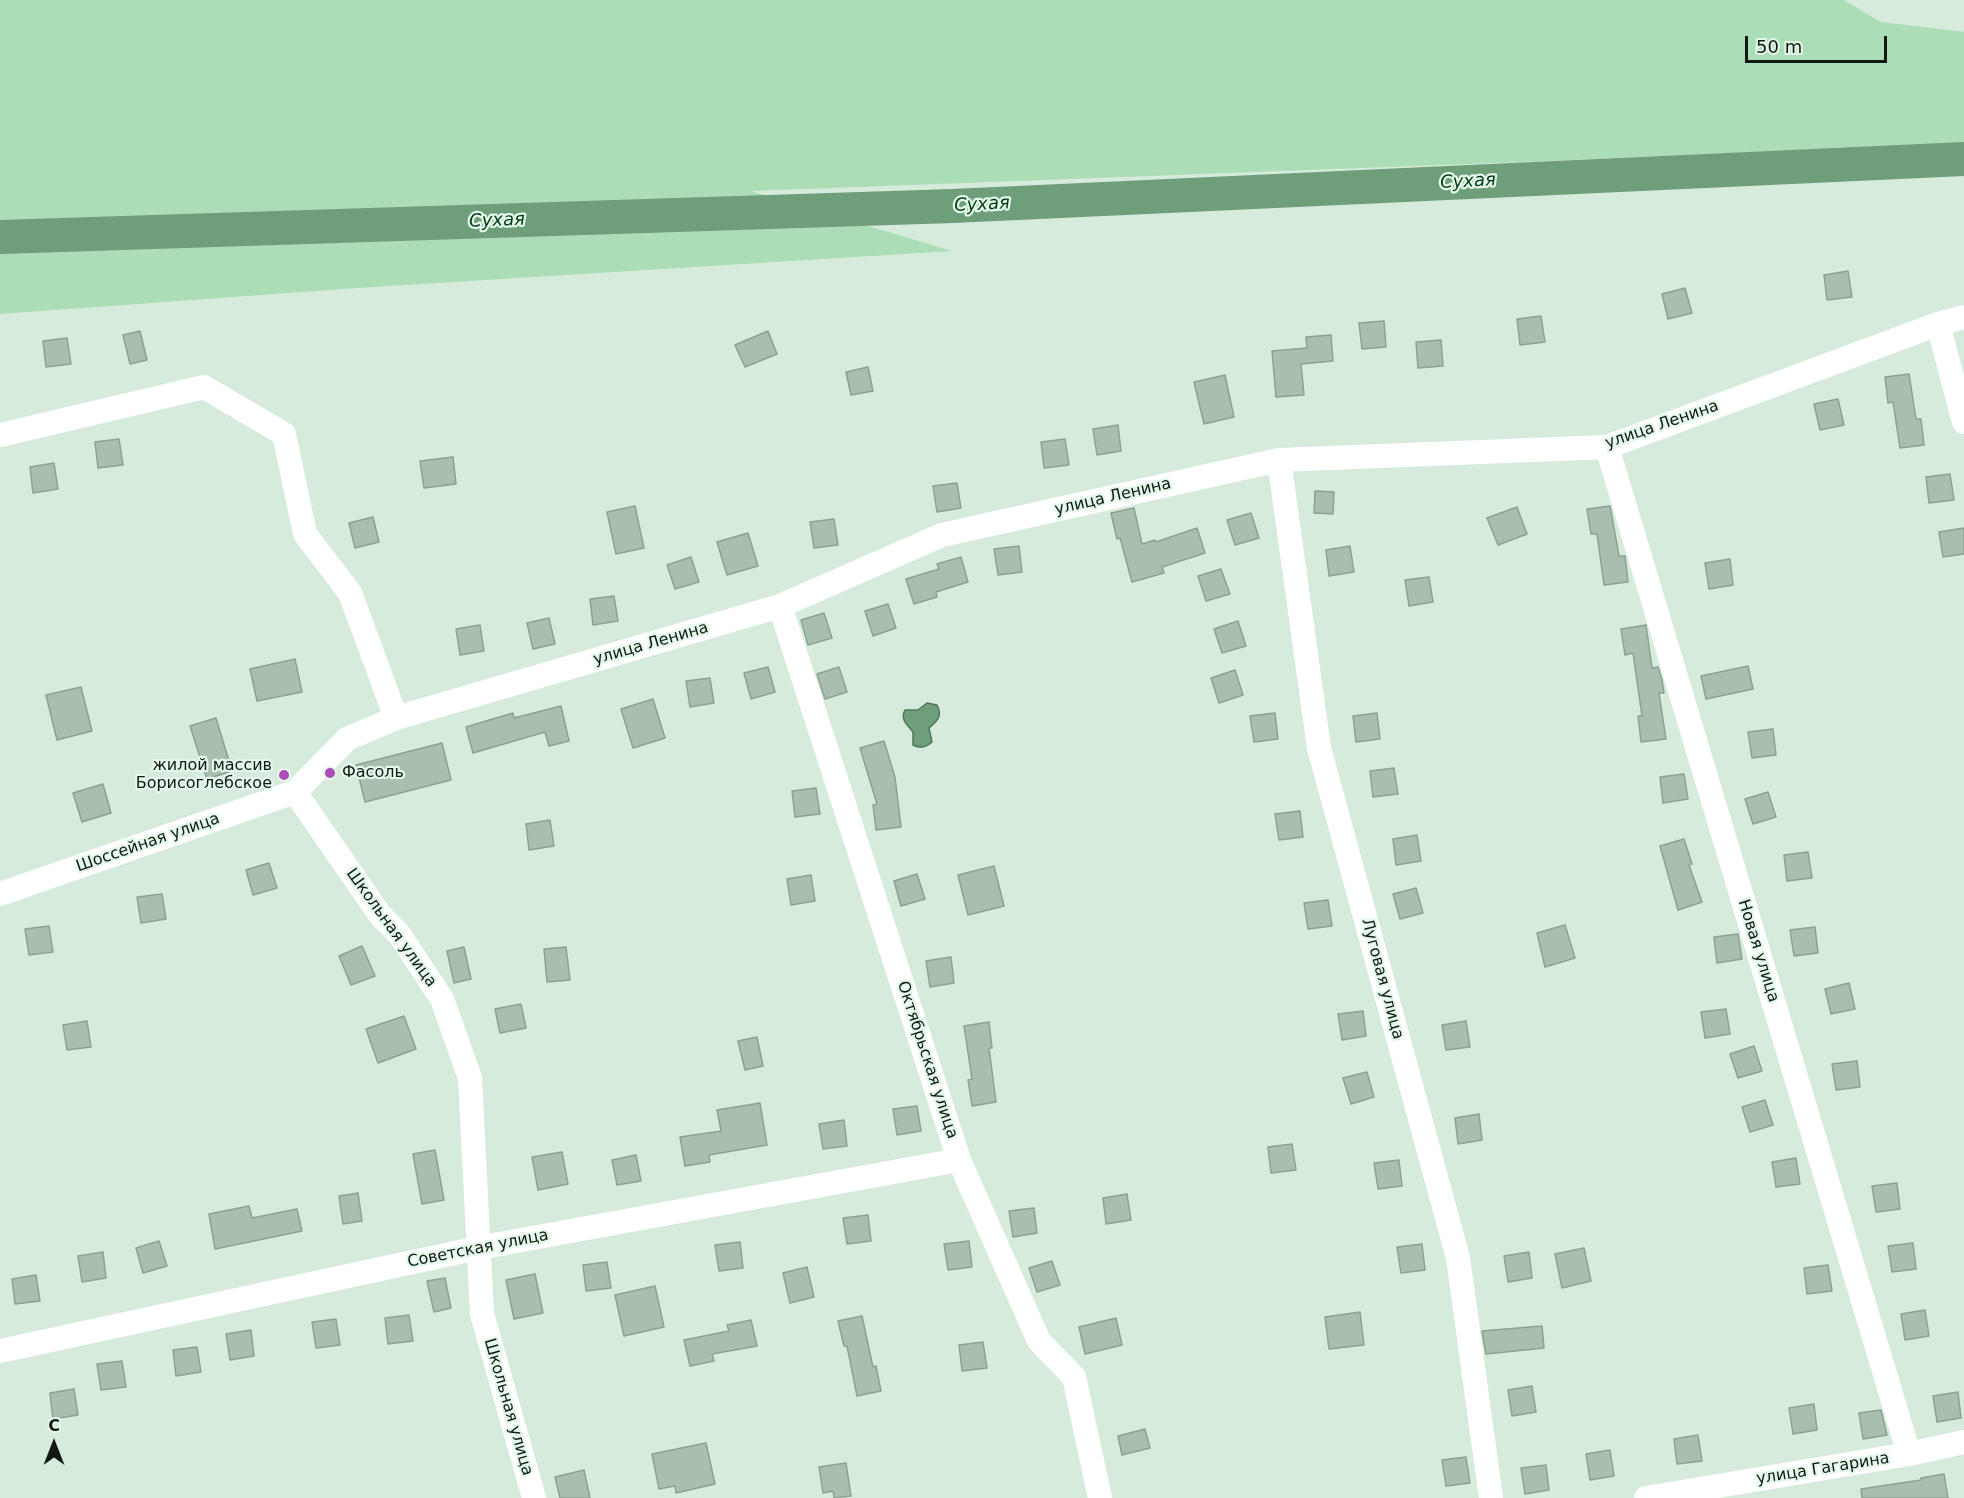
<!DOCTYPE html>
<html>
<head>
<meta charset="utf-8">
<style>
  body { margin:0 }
  #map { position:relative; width:1964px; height:1498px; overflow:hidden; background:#d6ebdb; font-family:"DejaVu Sans",sans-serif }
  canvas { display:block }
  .north { position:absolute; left:24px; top:1414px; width:60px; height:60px; -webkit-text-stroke:4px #e3f8e8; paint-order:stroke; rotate:0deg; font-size:16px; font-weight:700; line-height:24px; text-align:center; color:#121913 }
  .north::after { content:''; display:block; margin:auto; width:21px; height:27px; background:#121913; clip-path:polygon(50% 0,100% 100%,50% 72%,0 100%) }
  .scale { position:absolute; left:1745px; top:36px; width:142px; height:27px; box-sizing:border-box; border:3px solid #121913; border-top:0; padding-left:8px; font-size:18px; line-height:21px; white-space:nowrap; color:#121913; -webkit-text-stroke:4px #e3f8e8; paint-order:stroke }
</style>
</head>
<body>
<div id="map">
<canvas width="1964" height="1498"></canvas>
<div class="north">С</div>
<div class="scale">50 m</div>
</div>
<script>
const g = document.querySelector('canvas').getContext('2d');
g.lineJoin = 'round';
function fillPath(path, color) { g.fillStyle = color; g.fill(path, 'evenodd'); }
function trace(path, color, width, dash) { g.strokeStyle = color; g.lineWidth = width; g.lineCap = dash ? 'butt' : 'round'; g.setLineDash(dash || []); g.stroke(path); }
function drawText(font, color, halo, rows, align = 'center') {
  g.font = font + ' "DejaVu Sans",sans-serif'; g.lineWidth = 4.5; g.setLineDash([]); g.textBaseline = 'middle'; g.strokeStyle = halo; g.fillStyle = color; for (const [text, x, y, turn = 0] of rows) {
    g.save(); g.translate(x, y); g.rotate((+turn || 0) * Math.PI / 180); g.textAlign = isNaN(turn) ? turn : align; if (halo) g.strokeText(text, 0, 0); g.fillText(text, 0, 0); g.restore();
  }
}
fillPath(new Path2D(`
  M0 0H1844L1881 22 1964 32V143L1548 161 751 191 952 251 357 288 0 314Z`), '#abddb7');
const water = new Path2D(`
  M927 703 937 705C943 716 937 721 929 728L932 742C926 747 921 749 913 745V732C907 724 900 720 905 710H918Z`);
fillPath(water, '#6e9e7a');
trace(water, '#52765b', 1.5);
trace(new Path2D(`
  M0 237 953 206 1964 159`), '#6e9e7a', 34);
const building = new Path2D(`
  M1848 271 1852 297 1827 300 1824 275Z
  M1685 288 1692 313 1668 319 1662 294Z
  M1541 316 1545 342 1520 345 1517 319Z
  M1384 321 1386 347 1362 349 1359 323Z
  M140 331 147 360 130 364 123 335Z
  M768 331 777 354 745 367 735 345Z
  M1331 335 1333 361 1301 364 1304 395 1276 397 1272 351 1307 348 1306 337Z
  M67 338 71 364 46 367 43 341Z
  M1441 340 1443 366 1418 368 1416 342Z
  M868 367 873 391 851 395 846 372Z
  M1909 374 1916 419H1921L1924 445 1900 448 1893 402 1888 403 1885 377Z
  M1225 375 1234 417 1204 424 1194 382Z
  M1838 399 1844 425 1820 430 1814 404Z
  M1118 425 1121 451 1097 455 1093 429Z
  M119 439 123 465 98 468 95 442Z
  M1065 439 1069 465 1044 468 1041 442Z
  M453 457 456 484 424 488 420 461Z
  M54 463 58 489 33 493 30 467Z
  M1950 474 1954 500 1929 503 1926 477Z
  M957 483 961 508 937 512 933 486Z
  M1315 491 1334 492 1333 514 1314 513Z
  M635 506 644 548 616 554 607 512Z
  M1610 506 1619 556H1625L1628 582 1604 585 1597 534H1591L1587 509Z
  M1517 507 1527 534 1498 545 1487 518Z
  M1134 508 1142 544 1155 540 1156 542 1197 528 1205 553 1162 567 1164 573 1132 582 1120 538 1117 539 1111 513Z
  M1251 513 1259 538 1235 545 1227 520Z
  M373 517 379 542 355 548 349 523Z
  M834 519 838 545 814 548 810 522Z
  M1964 528V554L1943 557 1939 532Z
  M748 533 758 566 727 575 717 542Z
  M1019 546 1022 572 998 575 994 549Z
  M1350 546 1354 572 1329 576 1326 550Z
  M691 557 699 582 675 589 667 565Z
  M961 557 968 582 936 592 937 597 914 604 906 579 939 569 937 564Z
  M1730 559 1733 585 1709 589 1705 563Z
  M1221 569 1230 594 1206 601 1198 576Z
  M1429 577 1433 602 1409 606 1405 580Z
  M614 596 618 621 593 625 590 599Z
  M888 604 896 628 873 636 865 611Z
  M824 613 832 638 808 645 801 620Z
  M549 618 555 644 533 649 527 623Z
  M1238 621 1246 646 1222 653 1214 629Z
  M480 625 484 651 460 655 456 629Z
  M1646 625 1652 668 1658 667 1662 680 1664 693H1659L1666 739 1641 742 1638 716H1642L1633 653 1625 655 1621 629Z
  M295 659 302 692 257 701 250 669Z
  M1748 666 1753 689 1706 699 1701 676Z
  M768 667 775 692 751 699 744 673Z
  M839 667 847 692 825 699 817 674Z
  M1235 670 1243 695 1219 703 1211 678Z
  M710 678 714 703 690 707 686 681Z
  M81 687 92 731 57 740 46 695Z
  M653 699 665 738 633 748 621 709Z
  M561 706 569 741 549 746 545 732 473 753 466 727 513 713 514 718Z
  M1275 713 1278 739 1254 742 1250 716Z
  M1377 713 1380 739 1356 742 1353 716Z
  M216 718 232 771 207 779 190 726Z
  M1773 729 1776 755 1752 758 1748 732Z
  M884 741 895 777 901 827 876 830 873 805 877 804 860 748Z
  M442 743 451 780 365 802 356 765Z
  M1394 768 1398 794 1373 797 1370 771Z
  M1684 774 1688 799 1663 803 1660 777Z
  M103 784 111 813 82 822 73 793Z
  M816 788 820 814 795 817 792 791Z
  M1768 792 1776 817 1753 824 1745 799Z
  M1300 811 1303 837 1279 840 1275 814Z
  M550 820 554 846 529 850 526 824Z
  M1417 835 1421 861 1396 865 1393 839Z
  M1684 839 1692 864 1689 865 1702 902 1678 910 1660 846Z
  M1808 852 1812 878 1787 881 1784 855Z
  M269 863 277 888 253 895 246 870Z
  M994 866 1004 906 968 915 958 875Z
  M917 874 925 899 901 906 894 881Z
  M811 875 815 901 791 905 787 879Z
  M1416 888 1423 913 1400 919 1393 894Z
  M162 894 166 919 141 923 137 897Z
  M1328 900 1332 926 1308 929 1304 903Z
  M1565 925 1575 958 1545 967 1537 933Z
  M49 926 53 952 29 955 25 929Z
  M1815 927 1818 953 1794 956 1790 930Z
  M1738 934 1742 959 1717 963 1714 937Z
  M362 946 375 976 351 985 339 956Z
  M464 947 471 979 454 983 447 951Z
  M566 947 570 980 547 982 544 949Z
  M951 957 954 983 930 987 926 961Z
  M1849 983 1855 1009 1831 1014 1825 989Z
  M521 1004 526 1028 500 1033 495 1009Z
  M1726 1009 1730 1034 1705 1038 1701 1012Z
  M1363 1011 1366 1036 1342 1040 1338 1014Z
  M404 1016 416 1049 378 1063 366 1029Z
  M87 1021 91 1047 67 1050 63 1025Z
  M1466 1021 1470 1047 1446 1050 1442 1025Z
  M989 1022 992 1048H989L996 1102 972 1106 968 1080 972 1079 964 1026Z
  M757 1037 763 1066 745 1070 738 1041Z
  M1754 1046 1762 1071 1738 1078 1730 1054Z
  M1857 1061 1860 1087 1836 1090 1832 1064Z
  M1367 1072 1374 1097 1351 1104 1343 1078Z
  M1765 1100 1773 1125 1750 1132 1742 1107Z
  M760 1103 767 1145 709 1155 710 1162 685 1166 680 1137 721 1131 717 1110Z
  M917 1106 921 1131 897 1135 893 1109Z
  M1479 1114 1482 1140 1458 1144 1455 1118Z
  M844 1120 847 1146 823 1149 819 1124Z
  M1292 1144 1296 1170 1271 1173 1268 1147Z
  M435 1150 444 1200 422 1204 413 1154Z
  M562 1152 568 1184 538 1190 532 1157Z
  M636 1155 641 1181 617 1185 612 1160Z
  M1796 1158 1800 1184 1776 1187 1772 1162Z
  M1399 1160 1402 1186 1378 1189 1374 1163Z
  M1897 1183 1900 1209 1876 1212 1872 1186Z
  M358 1193 362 1221 343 1224 339 1196Z
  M1127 1194 1131 1220 1106 1224 1103 1198Z
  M249 1206 252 1218 297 1209 302 1231 215 1249 209 1214Z
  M1034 1208 1037 1233 1013 1237 1009 1211Z
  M868 1215 871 1241 847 1244 843 1218Z
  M159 1241 167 1266 143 1273 136 1248Z
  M969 1241 972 1267 948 1270 944 1244Z
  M740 1242 743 1268 719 1271 715 1245Z
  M1913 1243 1916 1269 1892 1272 1888 1246Z
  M1422 1244 1425 1270 1401 1273 1397 1247Z
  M1584 1248 1591 1281 1562 1288 1555 1254Z
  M103 1252 106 1278 82 1282 78 1256Z
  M1529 1252 1532 1278 1508 1282 1504 1256Z
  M1052 1261 1060 1285 1037 1292 1029 1268Z
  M607 1262 611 1288 586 1291 583 1265Z
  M1828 1265 1832 1291 1807 1294 1804 1268Z
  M807 1267 814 1297 790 1303 783 1273Z
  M535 1274 543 1313 514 1319 506 1280Z
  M36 1275 40 1301 15 1304 12 1279Z
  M445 1278 451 1308 434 1312 427 1281Z
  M655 1286 664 1327 624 1336 615 1295Z
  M1925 1310 1929 1336 1905 1340 1901 1314Z
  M1360 1312 1364 1345 1329 1349 1325 1317Z
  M409 1315 413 1341 388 1344 385 1318Z
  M862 1316 873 1367 876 1366 881 1391 857 1396 847 1346H844L838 1321Z
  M1116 1318 1122 1345 1085 1354 1079 1327Z
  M336 1319 340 1345 316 1348 312 1322Z
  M751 1320 757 1346 712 1354 714 1361 690 1366 684 1340 729 1331 727 1325Z
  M1542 1326 1544 1348 1486 1354 1482 1331Z
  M251 1330 254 1356 230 1360 226 1334Z
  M983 1342 987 1368 962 1371 959 1345Z
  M197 1347 201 1372 176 1376 173 1350Z
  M122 1361 126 1387 101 1390 97 1364Z
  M1532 1386 1536 1412 1512 1416 1508 1390Z
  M74 1389 78 1415 53 1419 50 1393Z
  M1958 1392 1961 1418 1937 1422 1933 1396Z
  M1814 1404 1817 1430 1793 1434 1789 1408Z
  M1881 1410 1887 1435 1863 1439 1859 1413Z
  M1145 1429 1150 1448 1122 1455 1118 1436Z
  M1698 1435 1702 1461 1677 1464 1674 1439Z
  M706 1443 715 1484 676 1493 675 1486 659 1489 652 1454Z
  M1610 1450 1614 1476 1590 1480 1586 1454Z
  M1466 1457 1470 1483 1446 1486 1442 1460Z
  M846 1463 851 1496 834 1498 833 1491 823 1493 819 1467Z
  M1546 1465 1549 1490 1525 1494 1521 1468Z
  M584 1470 590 1498H560L555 1477Z
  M1944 1474 1948 1498H1862L1861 1489 1921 1480V1478Z`);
fillPath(building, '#aabeaf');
trace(building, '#8da192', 1.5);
trace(new Path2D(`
  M1938 324 1964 422
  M0 435 204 387 284 434 305 534 350 593 396 718
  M1607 447 1909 1454
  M1279 460 1319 748 1458 1258 1491 1498
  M780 606 959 1160 1039 1341 1074 1377 1100 1498
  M295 792 380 915 399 934 442 999 470 1078 482 1314 534 1498
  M0 894 295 792 347 739 396 718 780 606 942 535 1279 460 1607 447 1938 324 1964 317
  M0 1351 478 1248 959 1160
  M1646 1498 1909 1454 1964 1442`), '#fff', 24);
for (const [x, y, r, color] of [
  [330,773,6,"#aa4db7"],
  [284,775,6,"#aa4db7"]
]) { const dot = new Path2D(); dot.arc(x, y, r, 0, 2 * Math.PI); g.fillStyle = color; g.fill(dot); trace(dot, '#e3f8e8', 2); }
drawText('16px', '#121913', '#e3f8e8', [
  ["улица Ленина",1662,425,-19],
  ["улица Ленина",1113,497,-13],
  ["улица Ленина",651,644,-16],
  ["Шоссейная улица",148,843,-19],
  ["Школьная улица",391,928,54],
  ["Новая улица",1758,951,73],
  ["Луговая улица",1382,979,75],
  ["Октябрьская улица",927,1060,72],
  ["Советская улица",478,1249,-11],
  ["Школьная улица",508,1407,74],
  ["улица Гагарина",1823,1469,-9]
]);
drawText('16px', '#121913', '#e3f8e8', [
  ["жилой массив",272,766],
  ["Борисоглебское",272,784],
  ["Фасоль",342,773,"left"]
], 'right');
drawText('italic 18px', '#003b18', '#e3f8e8', [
  ["Сухая",1468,182,-3],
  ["Сухая",982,205,-3],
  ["Сухая",497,221,-2]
]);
</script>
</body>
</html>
